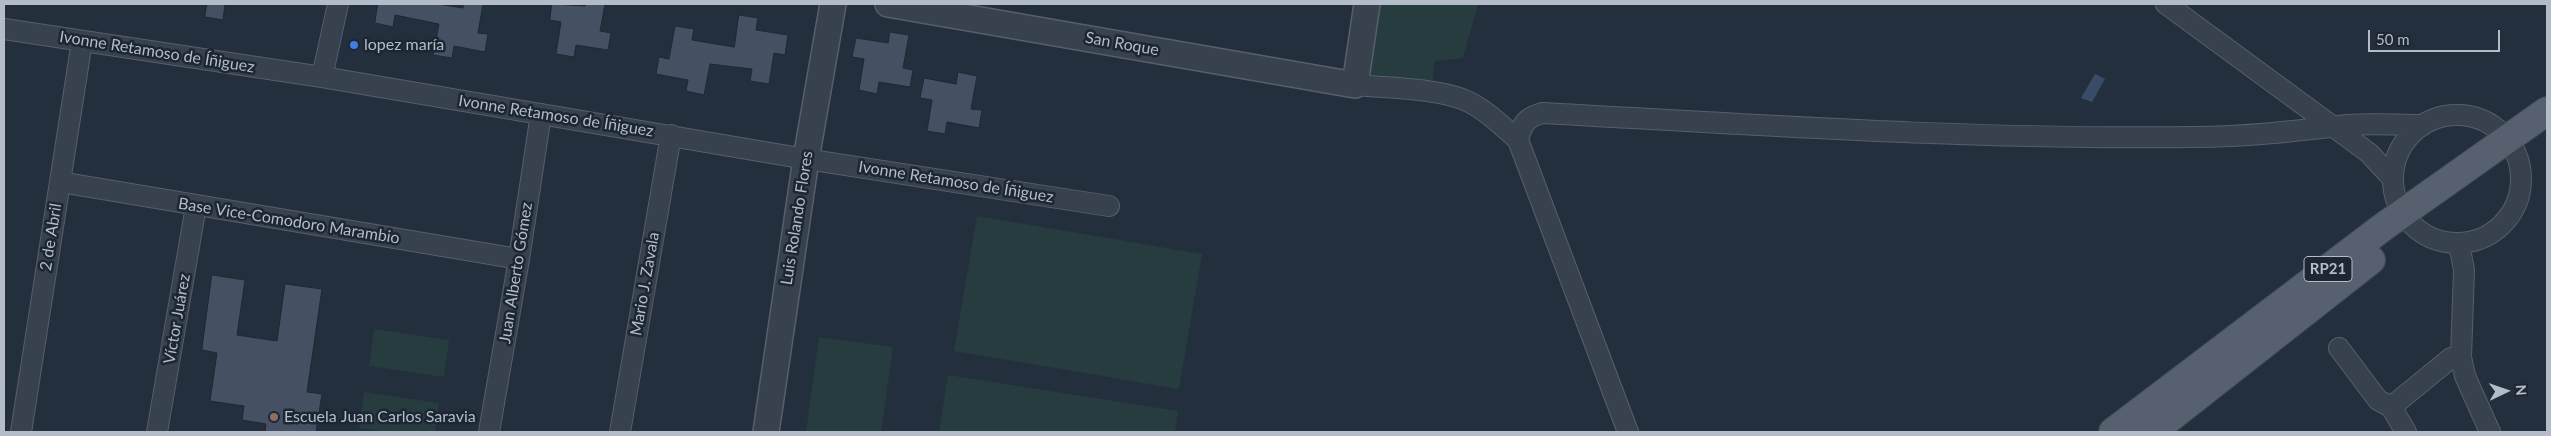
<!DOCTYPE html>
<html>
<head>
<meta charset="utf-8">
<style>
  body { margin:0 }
  #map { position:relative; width:2551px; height:436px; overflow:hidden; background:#242f3e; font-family:Lato,sans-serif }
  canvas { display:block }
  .frame { position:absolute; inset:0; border:5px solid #b4bcc9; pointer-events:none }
  .north { position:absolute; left:2481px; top:366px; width:50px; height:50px; -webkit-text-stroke:4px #1d2633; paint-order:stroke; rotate:87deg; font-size:14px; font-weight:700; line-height:20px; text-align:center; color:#b4bcc9 }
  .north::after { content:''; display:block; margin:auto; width:18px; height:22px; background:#b4bcc9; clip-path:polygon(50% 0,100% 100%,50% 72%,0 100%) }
  .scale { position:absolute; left:2368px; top:30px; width:132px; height:22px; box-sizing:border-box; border:2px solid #b4bcc9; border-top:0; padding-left:6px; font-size:15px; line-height:18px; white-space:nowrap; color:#b4bcc9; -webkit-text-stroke:4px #1d2633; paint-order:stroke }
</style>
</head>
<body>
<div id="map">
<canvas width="2551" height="436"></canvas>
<div class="frame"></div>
<div class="north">N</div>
<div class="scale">50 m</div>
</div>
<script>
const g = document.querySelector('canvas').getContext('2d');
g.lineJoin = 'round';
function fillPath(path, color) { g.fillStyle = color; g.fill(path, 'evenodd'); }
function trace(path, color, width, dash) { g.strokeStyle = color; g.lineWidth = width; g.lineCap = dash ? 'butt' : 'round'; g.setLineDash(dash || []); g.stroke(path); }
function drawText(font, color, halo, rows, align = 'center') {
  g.font = font + ' Lato,sans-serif'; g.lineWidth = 5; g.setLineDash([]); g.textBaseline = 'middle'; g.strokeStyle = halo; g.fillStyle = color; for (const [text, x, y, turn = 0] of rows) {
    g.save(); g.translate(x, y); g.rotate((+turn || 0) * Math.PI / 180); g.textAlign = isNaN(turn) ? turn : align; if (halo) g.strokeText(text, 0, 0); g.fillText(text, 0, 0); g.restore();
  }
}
fillPath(new Path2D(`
  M1375 4H1478L1463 58 1435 61 1431 92 1355 85Z
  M977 216 1202 254 1179 389 954 351Z
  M374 329 449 340 444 377 369 366Z
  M819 337 893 347 881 432H806Z
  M948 375 1178 411 1175 432H939Z
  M364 392 439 403 435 432H386L359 428Z`), '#263c3f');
fillPath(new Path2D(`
  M2095 74 2105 79 2092 102 2081 98Z`), '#394c67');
const building = new Path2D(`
  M207 4H225L223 20 205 17Z
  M378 4H438L463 8V4H483L478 33 488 34 485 52 454 46 452 58 433 55 439 24 395 15 393 27 375 23Z
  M552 4 585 6 586 4H605L600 31 611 33 608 50 576 45 574 57 556 54 561 22 550 20Z
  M739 15 758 18 756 30 788 35 785 55 774 53 769 84 750 81 752 69 710 64 704 95 686 91 688 80 656 74 659 57 669 59 675 26 694 29 692 40 734 47Z
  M890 32 909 35 903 68 913 70 910 87 879 82 877 94 859 90 864 59 852 57 856 38 888 43Z
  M958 72 977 76 971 109 982 110 979 128 947 122 945 134 927 131 932 100 920 98 924 78 956 84Z
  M212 275 245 280 237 335 277 341 285 284 322 289 307 392 322 394 316 432H265L266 424 242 420 244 406 210 401 217 353 202 350Z`);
fillPath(building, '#455162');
trace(building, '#1f2835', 1);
const minor = new Path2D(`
  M2166 4 2369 153 2393 179
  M4 29 322 77 806 159 1109 206
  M322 77 338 4
  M1355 85C1386 88 1442 88 1469 102 1487 111 1502 126 1518 140 1522 124 1526 117 1543 113 1760 125 1976 140 2193 137 2245 137 2296 131 2347 125 2372 123 2398 125 2423 125
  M2393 179a64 64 0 1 1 128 0a64 64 0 1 1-128 0Z
  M1518 140 1628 432
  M60 182 519 259
  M2459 244 2464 270 2461 357 2465 376 2490 432
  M2339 348 2378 400 2391 407 2406 432
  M2391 407 2451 358 2461 355
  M21 432 82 41
  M157 432 196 206
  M489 432 519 259 541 114
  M620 432 671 135`);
const tertiary = new Path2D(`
  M888 4 1355 85 1367 4
  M766 432 806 159 833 4`);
const primary = new Path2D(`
  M2113 432 2383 227 2547 111
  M2152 432 2371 260`);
trace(minor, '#565f6c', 22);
trace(tertiary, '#565f6c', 28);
trace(primary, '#414a57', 30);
trace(minor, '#38414e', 20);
trace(tertiary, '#38414e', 25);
trace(primary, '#56606e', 28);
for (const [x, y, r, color] of [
  [354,45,5,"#3f7fe0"],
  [274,417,5,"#8d6e63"]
]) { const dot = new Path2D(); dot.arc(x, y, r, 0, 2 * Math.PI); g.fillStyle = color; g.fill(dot); trace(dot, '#1d2633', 2); }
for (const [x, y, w] of [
  [2328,269,48]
]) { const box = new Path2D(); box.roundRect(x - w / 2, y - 12.5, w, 25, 4); g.fillStyle = '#1d2633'; g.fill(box); trace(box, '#b4bcc9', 1); }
drawText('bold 15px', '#b4bcc9', null, [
  ["RP21",2328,269]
]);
drawText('16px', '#b4bcc9', '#1d2633', [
  ["San Roque",1122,44,10],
  ["Ivonne Retamoso de Íñiguez",157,52,9],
  ["Ivonne Retamoso de Íñiguez",556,116,9],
  ["Ivonne Retamoso de Íñiguez",956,182,9],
  ["Luis Rolando Flores",797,218,-81],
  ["Base Vice-Comodoro Marambio",289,221,9],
  ["2 de Abril",51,237,-81],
  ["Juan Alberto Gómez",516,273,-81],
  ["Mario J. Zavala",645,284,-80],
  ["Víctor Juárez",177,319,-80]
]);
drawText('16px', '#b4bcc9', '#1d2633', [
  ["lopez maría",364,45],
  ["Escuela Juan Carlos Saravia",284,417]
], 'left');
</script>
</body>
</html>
